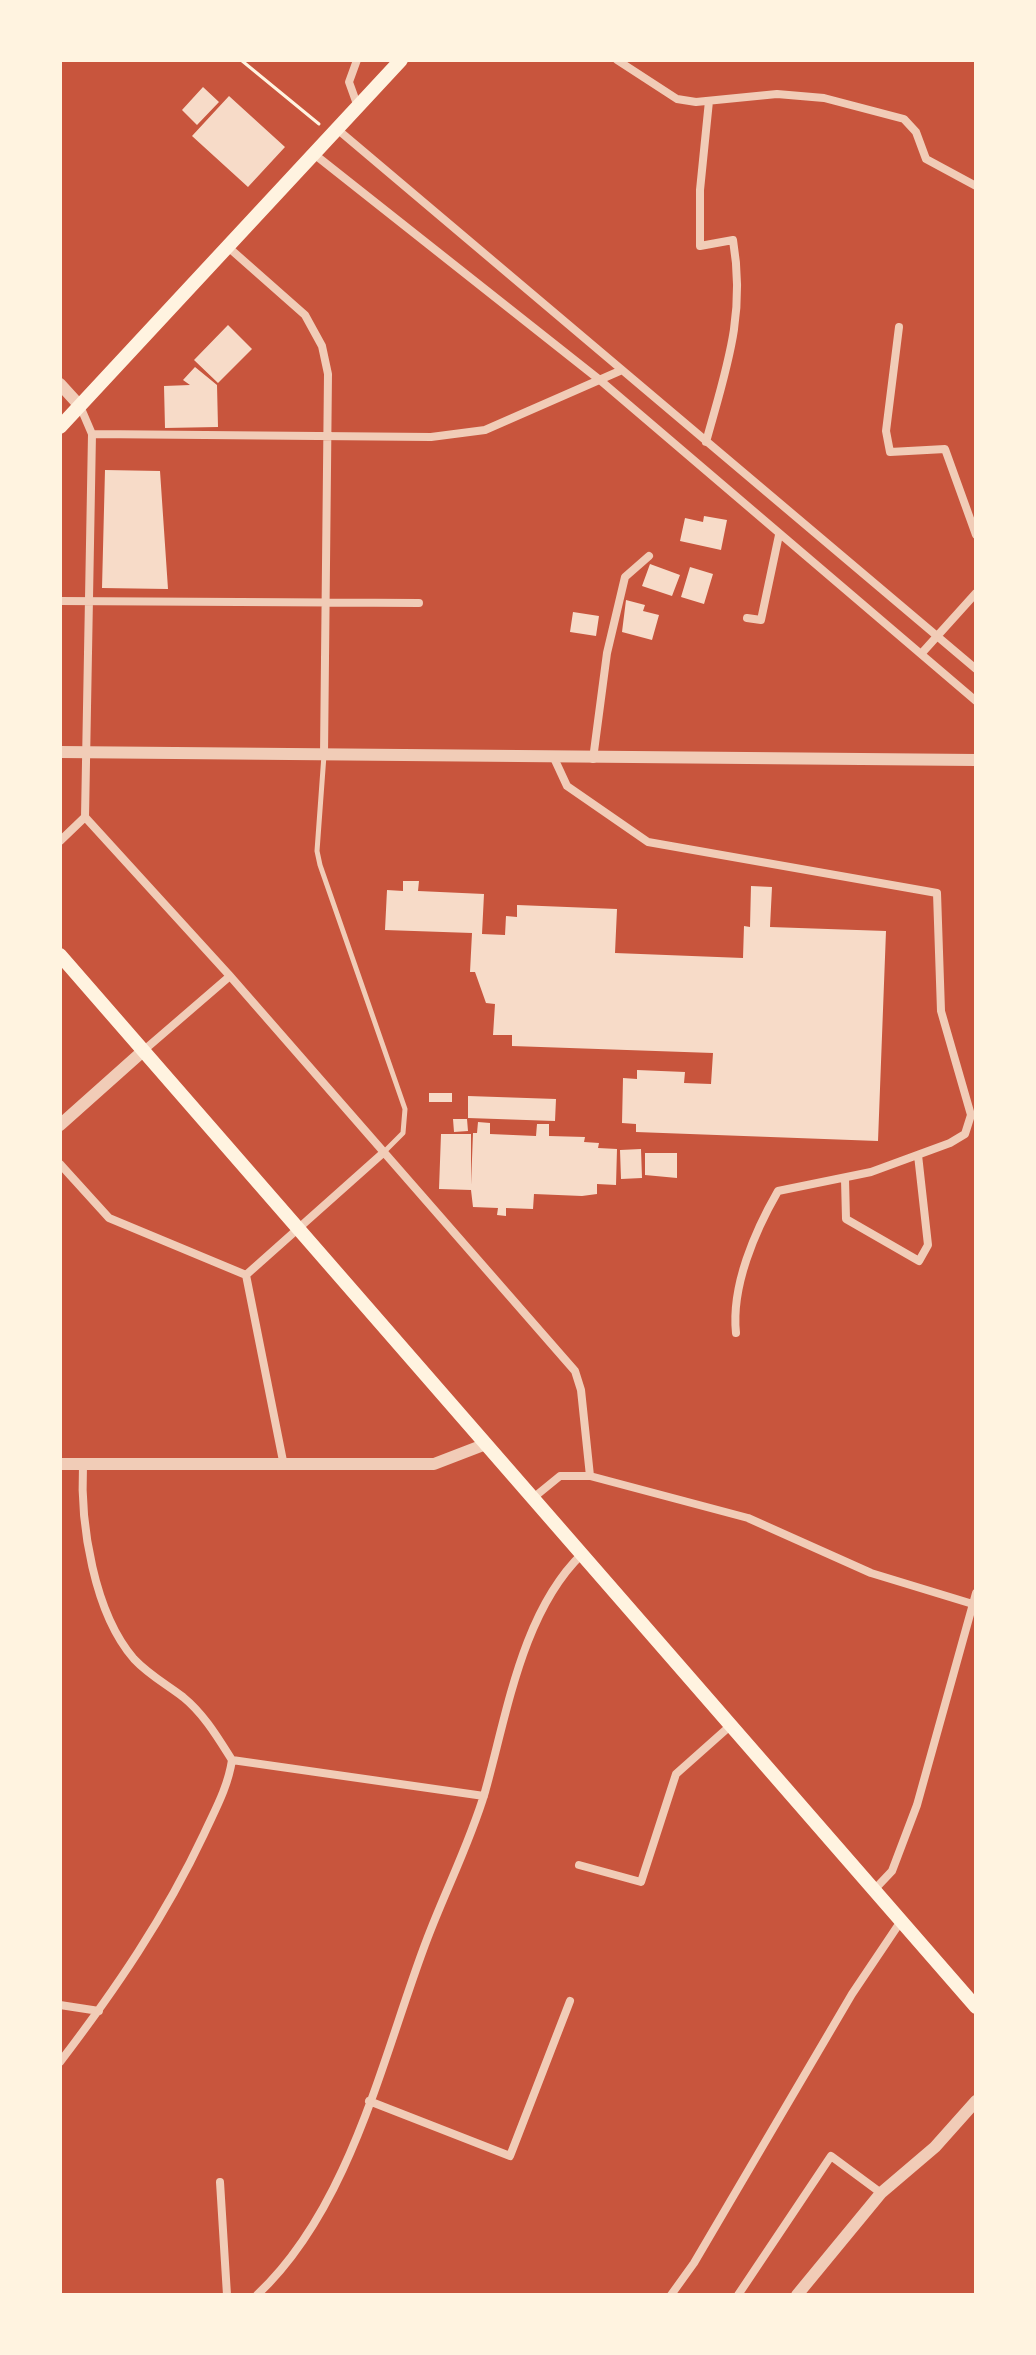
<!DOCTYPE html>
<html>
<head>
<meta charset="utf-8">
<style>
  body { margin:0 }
  #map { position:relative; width:1036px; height:2355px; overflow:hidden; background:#c8553d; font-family:Lato,sans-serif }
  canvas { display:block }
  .frame { position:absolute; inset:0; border:62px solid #fff3e0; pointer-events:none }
</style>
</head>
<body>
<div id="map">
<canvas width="1036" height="2355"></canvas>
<div class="frame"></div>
</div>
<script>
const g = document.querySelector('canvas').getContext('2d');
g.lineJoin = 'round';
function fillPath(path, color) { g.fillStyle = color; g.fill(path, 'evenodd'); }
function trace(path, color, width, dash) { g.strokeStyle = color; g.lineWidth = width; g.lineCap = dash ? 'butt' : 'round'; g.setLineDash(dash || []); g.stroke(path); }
fillPath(new Path2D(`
  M203 87 219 102 197 125 182 110Z
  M229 96 285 147 248 187 192 136Z
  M228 325 252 349 218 383 194 360Z
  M195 367 217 385 218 427 165 428 164 386 190 385 183 380Z
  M105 470 160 471 168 589 102 588Z
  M704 516 727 520 721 550 680 541 685 518 703 522Z
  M650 564 680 575 672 596 642 586Z
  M690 567 713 574 704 604 681 597Z
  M626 600 645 605 643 611 659 615 652 640 622 632Z
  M573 612 599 616 596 636 570 632Z
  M403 881H419L418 891 484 894 482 934 505 935 506 916 517 917V905L617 909 615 953 743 958 744 926 750 927 751 886 772 887 770 927 886 931 878 1141 636 1132V1124L622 1123 623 1078 637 1079V1070L685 1072 684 1083 711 1084 713 1053 512 1046V1035H493L495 1004 486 1003 475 972H470L472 933 385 930 387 890 403 891Z
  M429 1093H452V1102H429Z
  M468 1096 556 1099 555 1121 468 1118Z
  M453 1119H467L468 1131 454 1132Z
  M478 1122 490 1123V1134L536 1136 537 1124H549V1136L585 1137 584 1142 599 1143 598 1148 617 1149 616 1185 597 1184V1194L582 1196 534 1194 533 1209 506 1208V1216L497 1215 498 1208 473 1207 471 1190 439 1189 441 1134H471V1185L473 1133H477Z
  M641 1149 642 1178 621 1179 620 1150Z
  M645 1153H677V1178L645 1175Z`), '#f7dbc8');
trace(new Path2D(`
  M241 60 319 124`), '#fff3e0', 3);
trace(new Path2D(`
  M324 755 317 851 320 865 405 1109 403 1133 383 1153`), '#f1ccb7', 5);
trace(new Path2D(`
  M357 60 349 82 358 107
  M617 60 677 99 696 102 777 94 824 98 904 119 916 132 926 159 976 186
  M337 129 976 669
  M314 154 601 381 976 701
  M228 247 305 315 322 346 328 374 324 754
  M899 327 886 431 890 452 945 449 976 535
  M80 406 92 434 431 437 485 430 622 370
  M92 434 85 817 230 976 575 1371 581 1390 590 1476
  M706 442C726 369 746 316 733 240L700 246V190L709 101
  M60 601 419 603
  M747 618 761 620 779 535
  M921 654 976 593
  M554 758 567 786 648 842 937 893 941 1011 971 1115 965 1134 950 1143 871 1172 778 1191C755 1231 731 1286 736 1333
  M593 759 607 653 625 577 649 556
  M60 841 85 817
  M143 1051 230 976
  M60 1164 109 1218 246 1275
  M845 1179 846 1219 919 1261 928 1245 918 1155
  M246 1275 284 1466
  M246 1275 383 1153
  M533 1498 560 1476H590L748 1518 871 1573 976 1605
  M232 1760 484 1796
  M579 1865 641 1882 676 1774 730 1726
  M874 1890 892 1871 917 1805 976 1593
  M60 2005 99 2011
  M60 2062C115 1990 165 1917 204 1834 215 1810 228 1787 232 1760 218 1738 204 1714 183 1697 166 1684 149 1675 134 1659 94 1613 80 1524 83 1465
  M369 2101 510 2156 570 2001
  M220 2182 227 2295
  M257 2295C348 2210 381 2064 423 1950 442 1897 469 1846 485 1792 507 1714 522 1612 582 1554
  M671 2295 694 2263 852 1994 901 1921
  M738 2295 831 2156 881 2193`), '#f1ccb7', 8);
trace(new Path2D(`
  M60 384 80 406
  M60 752 976 760
  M60 1125 143 1051
  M60 1464H434L486 1444
  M797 2295 881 2193 935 2147 976 2101`), '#f1ccb7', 12);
trace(new Path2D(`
  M60 427 401 60`), '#fff3e0', 14);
trace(new Path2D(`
  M60 955 976 2007`), '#fff3e0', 14);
</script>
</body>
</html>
